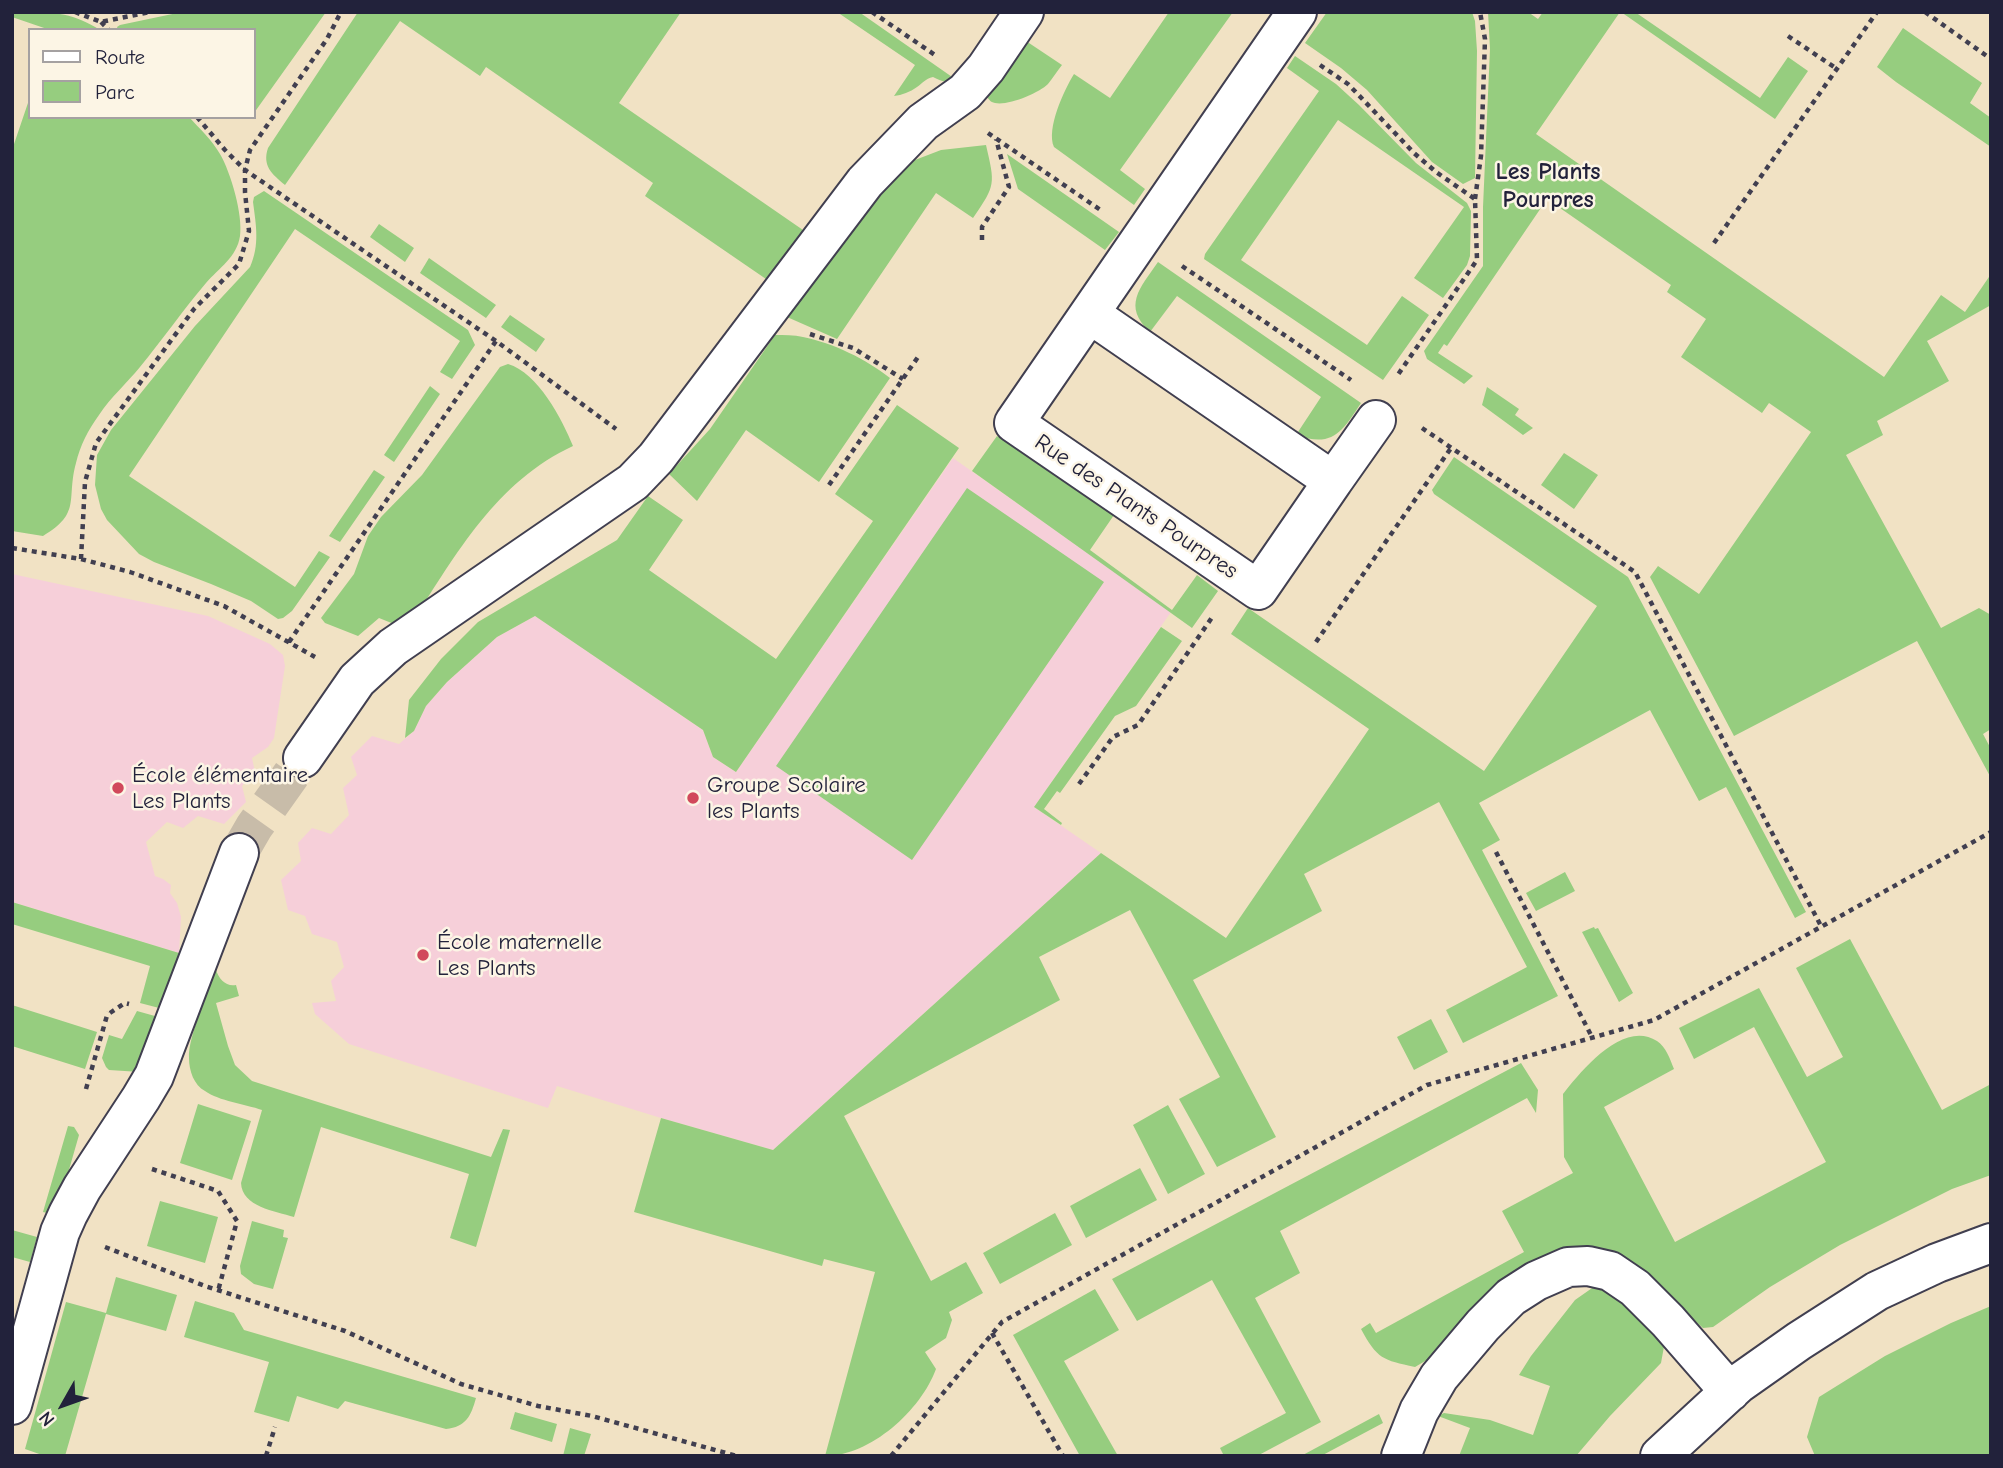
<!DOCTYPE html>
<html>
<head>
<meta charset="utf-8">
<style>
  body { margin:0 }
  #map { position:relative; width:2003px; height:1468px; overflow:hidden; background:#f1e2c4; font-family:"Comic Neue",sans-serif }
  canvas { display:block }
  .frame { position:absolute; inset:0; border:14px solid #22223b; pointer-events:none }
  .legend { position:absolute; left:28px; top:28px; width:228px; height:91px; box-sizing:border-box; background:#fcf5e5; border:2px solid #a5a1a1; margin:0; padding:9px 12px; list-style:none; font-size:21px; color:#22223b }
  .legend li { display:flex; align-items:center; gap:14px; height:35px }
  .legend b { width:35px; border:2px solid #a5a1a1 }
  .north { position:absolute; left:28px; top:1370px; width:70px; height:70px; -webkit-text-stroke:5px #fcf5e5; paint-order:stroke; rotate:230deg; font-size:19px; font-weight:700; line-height:28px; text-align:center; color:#22223b }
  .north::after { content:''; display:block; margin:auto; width:24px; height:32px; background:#22223b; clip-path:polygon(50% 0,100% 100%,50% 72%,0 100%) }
</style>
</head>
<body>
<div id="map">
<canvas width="2003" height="1468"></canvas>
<div class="frame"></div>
<ul class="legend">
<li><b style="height:9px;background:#fff"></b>Route</li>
<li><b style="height:19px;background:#96cd7f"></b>Parc</li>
</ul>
<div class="north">N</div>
</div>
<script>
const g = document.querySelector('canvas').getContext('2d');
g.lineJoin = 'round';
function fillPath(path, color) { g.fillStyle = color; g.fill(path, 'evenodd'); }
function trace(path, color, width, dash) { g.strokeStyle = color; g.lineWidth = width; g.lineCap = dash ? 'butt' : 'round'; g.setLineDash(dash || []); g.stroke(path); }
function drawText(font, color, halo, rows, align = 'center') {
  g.font = font + ' "Comic Neue",sans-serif'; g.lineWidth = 5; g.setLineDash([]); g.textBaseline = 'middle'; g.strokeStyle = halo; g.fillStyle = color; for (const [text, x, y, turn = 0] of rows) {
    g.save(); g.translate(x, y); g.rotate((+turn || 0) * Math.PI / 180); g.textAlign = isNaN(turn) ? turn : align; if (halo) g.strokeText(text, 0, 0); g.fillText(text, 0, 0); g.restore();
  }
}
fillPath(new Path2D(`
  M953 458 1171 612 1034 807 1101 853 773 1150 661 1118 557 1086 548 1108 349 1044 315 1014 312 1003 336 1001 331 981 344 967 337 942 312 934 305 916 288 910 281 880 301 861 298 843 312 828 331 834 349 815 343 788 357 775 351 757 372 736 399 744 414 731 426 706 447 682 497 637 535 616 703 730 713 757 736 772Z
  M12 574 208 616 270 644 283 655 285 666 274 738 268 747 252 758 255 772 242 786 246 802 224 824 198 816 183 828 167 822 146 842 155 876 163 879 171 885 170 893 177 903 181 917 179 953 12 902Z`), '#f6cfd9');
fillPath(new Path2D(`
  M12 12C47 12 69 10 100 30H50L12 17Z
  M182 12H326L254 113V30H118L117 27 120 25Z
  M358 12H681L619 103 803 230 766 279 645 196 653 183 486 67 480 76 400 21 285 185C272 174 262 166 268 148Z
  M837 12H859L955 79C947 84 941 81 933 77 925 79 923 83 917 87 910 92 902 95 894 96L915 65Z
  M1169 12H1233L1120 170 1145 189 1134 205 1054 147C1046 129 1064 90 1074 74L1110 98Z
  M1327 12H1472L1475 21 1477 51 1475 178 1463 184 1432 162 1367 90 1341 68 1305 43Z
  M1488 12H1528L1538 19 1543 12H1620L1536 134 1884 377 1941 295 1965 312 1991 274V305L1927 341 1949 381 1877 421 1883 435 1846 455 1941 628 1979 608 1991 615V729L1983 734 1991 749V778L1917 641 1734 736 1650 577 1658 566 1699 594 1811 432 1769 403 1762 413 1681 357 1706 319 1667 292 1671 285 1547 199 1447 346 1444 344 1438 353 1473 376 1464 384 1427 359 1424 351 1483 266V207L1490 49Z
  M1621 12H1635L1760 98 1788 57 1808 71 1775 119Z
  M1903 28 1982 83 1970 103 1991 118V147L1896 82 1877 67Z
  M1026 41 1062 65C1057 71 1053 78 1048 84 1039 93 1008 106 995 103 990 102 990 100 986 96Z
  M1295 56 1336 84 1359 105 1416 163 1467 203 1471 211 1470 256 1467 265 1443 298 1414 278 1464 207 1338 120 1241 260 1367 345 1402 296 1429 315 1383 380 1204 259 1205 254 1319 91 1287 68Z
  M30 97V117H189C200 129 212 140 220 154 231 173 243 215 240 236 237 257 219 268 206 283 183 310 163 339 140 367 127 383 110 398 99 415 88 430 80 446 76 463 66 499 82 513 43 536L12 531V150Z
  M986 145C995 184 996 185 973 218L936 193 837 339 787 317 893 175 915 160 941 150Z
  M1007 154 1119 232 1105 250 1018 189Z
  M264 191 468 330 475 345 452 379 440 372 460 341 295 229 129 476 295 587 319 551 330 557 292 611 283 618 278 619 251 601 211 584 154 562 139 554 107 520 101 509 95 485 97 455 111 430 195 326 250 267C260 245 256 225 253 202L254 197Z
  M379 224 414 248 405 262 370 237Z
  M429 258 496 305 486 318 420 273Z
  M1158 262 1361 403C1342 432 1333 448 1296 435L1321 397 1177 296 1150 332C1122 306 1140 288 1158 262Z
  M510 315 545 339 536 352 501 327Z
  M775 335C784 335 794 335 803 337 833 343 866 359 890 378L819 482 746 430 697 501 669 474 710 429Z
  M508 364C538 373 562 419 573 446 497 481 456 554 413 621L399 626 379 618 358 636 325 623 321 618 354 574 368 536 381 517 422 475 500 367Z
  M430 386 440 394 394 462 384 455Z
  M1487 387 1519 409 1515 415 1533 428 1523 435 1482 405Z
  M897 405 959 448 736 772 713 757 703 730 535 616 497 637 447 682 426 706 414 731 405 738 409 700 441 659 478 622 617 540 648 496 683 520 649 570 776 659 873 521 835 494Z
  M997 436 1114 515 1090 550 1172 610 1197 575 1218 591 1192 628 972 471Z
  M1564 453 1598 475 1574 509 1541 485Z
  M1454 457 1628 577 1806 912 1795 918 1726 787 1699 801 1650 710 1479 803 1500 840 1482 850 1558 996 1463 1043 1446 1010 1527 967 1439 802 1304 874 1322 911 1193 980 1276 1137 1217 1167 1179 1099 1220 1077 1130 910 1039 957 1060 1000 844 1116 931 1281 966 1262 983 1293 949 1312 952 1320 946 1338 925 1352 936 1369C921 1410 871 1456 825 1456L875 1272 824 1259 822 1266 634 1212 661 1118 773 1150 1101 853 1226 938 1369 729 1231 634 1248 608 1484 771 1597 606 1434 494 1432 490Z
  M374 470 385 477 340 542 329 536Z
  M967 488 1104 582 912 860 776 766Z
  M1161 627 1182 641 1136 706 1115 716 1060 793 1057 791 1044 809 1062 823 1061 825 1034 807Z
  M1565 872 1575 891 1536 911 1526 893Z
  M12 902 179 953 163 1009 140 1003 150 966 12 924Z
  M1594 927 1595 929 1598 928 1633 993 1619 1002 1582 932Z
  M1850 939 1942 1110 1991 1084V1175L1952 1189 1840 1245 1770 1287 1713 1327 1703 1328 1639 1271 1608 1253 1415 1367C1383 1360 1377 1359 1361 1329L1370 1323 1376 1333 1524 1252 1502 1211 1573 1173 1564 1157 1563 1094C1581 1071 1623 1019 1657 1041 1666 1047 1670 1059 1674 1069L1604 1107 1675 1242 1826 1162 1754 1027 1694 1059 1679 1028 1759 988 1807 1077 1843 1057 1796 968Z
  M216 970C219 979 226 987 236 985L239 996 216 1003 228 1046 235 1065 252 1081 491 1157 503 1129 510 1130 476 1247 450 1238 469 1174 321 1127 294 1217C275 1211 242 1207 241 1183L262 1110C245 1104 219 1101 205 1091 194 1085 189 1071 189 1058 188 1037 208 992 216 970Z
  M12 1005 97 1032 85 1069 12 1046Z
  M137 1011 162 1018 140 1072 109 1070 106 1067 102 1058 109 1035 122 1039Z
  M1431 1019 1448 1052 1414 1070 1397 1037Z
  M1521 1063 1538 1090 1536 1113 1527 1098 1280 1231 1300 1273 1255 1298 1321 1422 1257 1456H1224L1220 1448 1286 1413 1212 1280 1137 1321 1112 1279Z
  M198 1104 251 1121 232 1180 180 1163Z
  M1168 1105 1205 1174 1168 1194 1133 1125Z
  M68 1126 74 1127 79 1135 56 1215 43 1212Z
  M1140 1168 1157 1200 1086 1238 1070 1206Z
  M160 1201 218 1217 205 1263 147 1246Z
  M1055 1213 1072 1245 1000 1284 983 1253Z
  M252 1221 284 1230 283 1237 288 1238 273 1289 254 1284 241 1274 240 1266Z
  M12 1230 37 1237 30 1262 12 1257Z
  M116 1277 177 1295 166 1331 106 1314 65 1456H45L25 1449 66 1302 106 1313Z
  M1595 1286C1624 1296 1644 1320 1665 1341L1661 1363 1610 1416 1576 1456H1459L1470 1428 1438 1416 1444 1413 1490 1420 1533 1435 1550 1386 1519 1375 1531 1356 1575 1300Z
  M1095 1289 1119 1330 1064 1361 1118 1456H1080L1013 1335Z
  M195 1301 234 1313 244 1330 476 1398C471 1416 466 1427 446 1429L345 1401 338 1409 297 1396 289 1422 254 1412 269 1362 184 1337Z
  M1991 1306V1456H1815L1807 1437 1819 1397 1885 1356 1951 1323Z
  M515 1412 557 1424 552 1442 510 1429Z
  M1379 1414 1383 1423 1321 1456H1301Z
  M570 1428 591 1434 584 1456H563Z`), '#96cd7f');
trace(new Path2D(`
  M239 853 254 827 303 758`), '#c8bca9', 38, [38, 19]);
const minor = new Path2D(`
  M1090 314 1333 481 1258 590 1014 423 1297 12
  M1333 481 1376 420
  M303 758 357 680 393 647 633 482 656 458 865 182 923 122 965 92 986 68 1024 12
  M12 1405 60 1232 68 1214 82 1188 141 1098 154 1076 239 853
  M1401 1456 1419 1411 1439 1377 1483 1325 1511 1297 1536 1281 1568 1267 1588 1266 1610 1271 1635 1288 1668 1321 1730 1392
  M1660 1456 1738 1384 1799 1341 1877 1291 1937 1263 1991 1243`);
trace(minor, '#413f50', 42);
trace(new Path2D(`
  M75 12 101 22 150 12
  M872 12 935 55
  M1925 12 1991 59
  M101 22 109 30
  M1788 36 1837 69
  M1320 65 1348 84 1414 153 1436 172 1475 199 1477 260 1397 376
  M197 117 225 150 245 170 496 341 616 429
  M988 133 1102 211
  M1475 199 1481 156 1485 39 1480 12
  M982 240V227L1009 187 996 139
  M1714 243 1877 12
  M1182 266 1351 380
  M810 334 853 348 903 379
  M1422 428 1635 572 1821 926
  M829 485 918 357
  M12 548 81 559 130 572 224 606 315 657
  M81 559 85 482 96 443 194 309 239 264 249 231 245 192V170L250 150 327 39 341 12
  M289 642 496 341
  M1316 642 1451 448
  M1079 784 1113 737 1138 725 1213 616
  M1496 852 1592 1037
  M110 1013 125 1003 129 1004
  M86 1089 108 1012
  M152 1169 218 1191 237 1221 218 1291
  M105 1247 205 1286 345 1331 461 1384 538 1406 592 1416 737 1456
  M992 1333 1063 1456
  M266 1456 275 1427
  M891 1456 1002 1322 1427 1085 1654 1020 1991 832`), '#413f50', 4.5, [5, 5]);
trace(minor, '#fff', 38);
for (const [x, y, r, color] of [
  [118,788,7,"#d1495b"],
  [693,798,7,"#d1495b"],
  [423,955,7,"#d1495b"]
]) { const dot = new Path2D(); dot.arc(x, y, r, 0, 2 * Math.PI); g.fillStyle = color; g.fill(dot); trace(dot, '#fcf5e5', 2.5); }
drawText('23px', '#22223b', '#fcf5e5', [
  ["Rue des Plants Pourpres",1136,507,34]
]);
drawText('23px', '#22223b', '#fcf5e5', [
  ["École élémentaire",132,775],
  ["Les Plants",132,801],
  ["Groupe Scolaire",707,785],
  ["les Plants",707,811],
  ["École maternelle",437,942],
  ["Les Plants",437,968]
], 'left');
drawText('bold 24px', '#22223b', '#fcf5e5', [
  ["Les Plants",1548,172],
  ["Pourpres",1548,200]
]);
</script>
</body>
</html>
